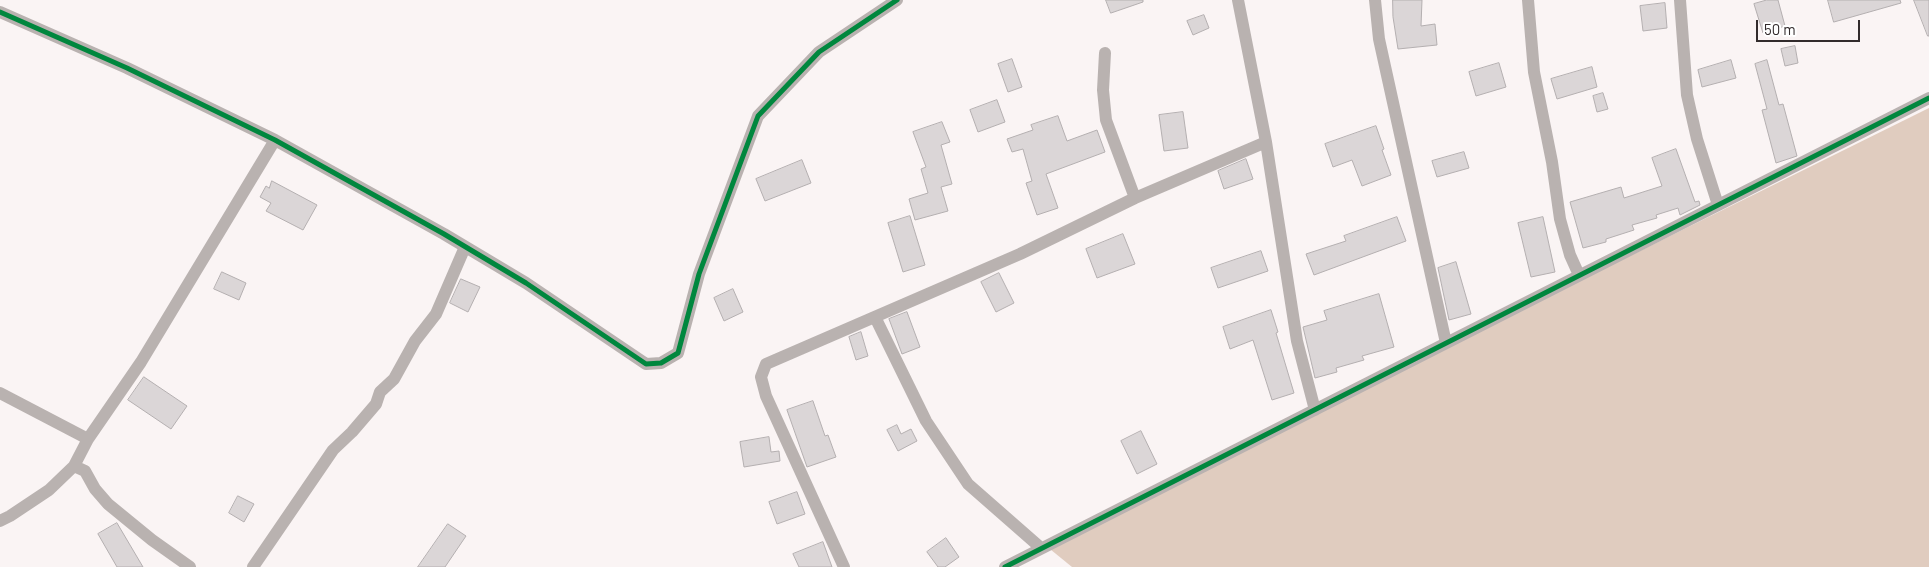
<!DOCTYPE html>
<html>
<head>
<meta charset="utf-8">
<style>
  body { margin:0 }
  #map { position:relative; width:1929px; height:567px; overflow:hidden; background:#faf4f4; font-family:Barlow,sans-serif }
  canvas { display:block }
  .scale { position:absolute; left:1756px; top:20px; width:104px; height:22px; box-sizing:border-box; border:2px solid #322b2c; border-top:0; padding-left:6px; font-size:15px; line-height:18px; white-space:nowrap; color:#322b2c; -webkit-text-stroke:4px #fff; paint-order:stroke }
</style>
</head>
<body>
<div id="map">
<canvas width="1929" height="567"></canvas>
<div class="scale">50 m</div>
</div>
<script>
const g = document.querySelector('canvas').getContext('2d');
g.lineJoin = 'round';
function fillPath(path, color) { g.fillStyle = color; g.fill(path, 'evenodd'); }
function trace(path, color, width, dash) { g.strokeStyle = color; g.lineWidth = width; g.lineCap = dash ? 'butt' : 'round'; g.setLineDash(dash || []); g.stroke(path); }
fillPath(new Path2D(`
  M1929 108V567H1072L1045 545Z`), '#e0ccbf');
const building = new Path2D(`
  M1106 0H1143V2L1111 13Z
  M1393 0H1422L1421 26 1435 24 1437 45 1398 49 1393 17Z
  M1767 0H1778L1785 26 1763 33 1754 4Z
  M1828 0H1900L1901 3 1834 22Z
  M1914 0H1929V36H1928Z
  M1665 3 1667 28 1643 31 1640 6Z
  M1204 15 1209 28 1193 35 1187 21Z
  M1795 46 1798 63 1785 66 1781 49Z
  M1012 59 1022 87 1008 92 998 64Z
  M1731 60 1736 78 1702 87 1698 70Z
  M1767 60 1779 105 1783 104 1797 156 1776 163 1762 110 1767 109 1755 64Z
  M1499 63 1506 87 1476 96 1469 72Z
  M1592 67 1597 87 1557 99 1551 79Z
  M1603 93 1608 109 1597 112 1593 96Z
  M997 100 1005 122 978 132 970 110Z
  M1183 112 1188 148 1164 151 1159 115Z
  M1058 116 1067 141 1097 130 1105 152 1046 174 1058 208 1037 215 1026 183 1032 181 1023 149 1012 152 1007 139 1033 130 1031 125Z
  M942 122 950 142 941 145 952 184 941 187 948 211 915 220 909 199 928 193 921 169 926 167 913 132Z
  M1376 126 1384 149 1382 150 1391 175 1362 186 1352 160 1333 167 1325 144Z
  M1676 149 1695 202 1699 201 1700 205 1680 215 1678 208 1656 215 1657 218 1632 225 1634 230 1606 239V242L1583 248 1570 202 1621 187 1624 198 1662 186 1652 158Z
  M1464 152 1469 168 1437 177 1432 161Z
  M1246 159 1253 179 1224 189 1218 171Z
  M802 160 811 183 765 201 756 179Z
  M272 181 317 205 303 230 266 211 271 203 260 197 266 186 269 188Z
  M910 216 925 265 903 272 888 223Z
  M1397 217 1406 241 1314 275 1306 254 1346 241 1344 236Z
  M1543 217 1555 272 1531 277 1518 223Z
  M1123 234 1135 264 1097 278 1086 249Z
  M1261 251 1268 271 1218 288 1211 268Z
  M1456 262 1471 314 1449 320 1438 268Z
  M222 272 246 283 239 300 214 289Z
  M999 273 1014 303 996 312 981 282Z
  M461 279 480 287 468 312 450 303Z
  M733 289 743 312 724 321 714 298Z
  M1379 294 1394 347 1362 356 1364 360 1336 368 1337 372 1315 378 1303 327 1327 320 1324 311Z
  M1271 310 1278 332 1276 333 1294 393 1272 400 1253 340 1230 349 1223 327Z
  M907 312 920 347 902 354 889 319Z
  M861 332 868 356 856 360 849 337Z
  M144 377 187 406 171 429 128 400Z
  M813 401 825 436 828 435 836 457 807 467 787 410Z
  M897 425 901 434 911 429 917 441 898 451 887 430Z
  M1141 431 1157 464 1137 474 1121 441Z
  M769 437 771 452 779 451 780 461 744 467 740 442Z
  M797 492 805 514 777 524 769 502Z
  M238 496 254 504 244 522 229 513Z
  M117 523 143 567H117L98 534Z
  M448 524 466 536 445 567H418Z
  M946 538 959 557 945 567H938L927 552Z
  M823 542 832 567H799L793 554Z`);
fillPath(building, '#dbd6d7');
trace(building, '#b4afb0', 1);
trace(new Path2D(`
  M1238 0 1266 142 1297 341 1315 410
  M1375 0 1379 39 1446 343
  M1528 0 1534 72 1552 162 1560 219 1570 255 1579 275
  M1680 0 1687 95 1697 139 1718 205
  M0 12 127 68 275 140 444 234 526 283 646 364 661 363 678 353 699 274 758 116 819 52 897 0
  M1105 53 1103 90 1106 120 1135 198
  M875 317 926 421 968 484 1041 548
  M0 393 88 439
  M74 466 85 471 95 489 108 504 152 540 190 567
  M0 521 10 516 49 490 74 466 88 439 141 362 275 140
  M253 567 333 450 352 432 376 404 380 392 394 379 415 341 436 314 465 247
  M844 567 766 396 761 377 766 364 1020 254 1135 198 1266 142
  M1005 567 1929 98`), '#b9b2b0', 12);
trace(new Path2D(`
  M0 12 127 68 275 140 444 234 526 283 646 364 661 363 678 353 699 274 758 116 819 52 897 0
  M1005 567 1929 98`), '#00873e', 5);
</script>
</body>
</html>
